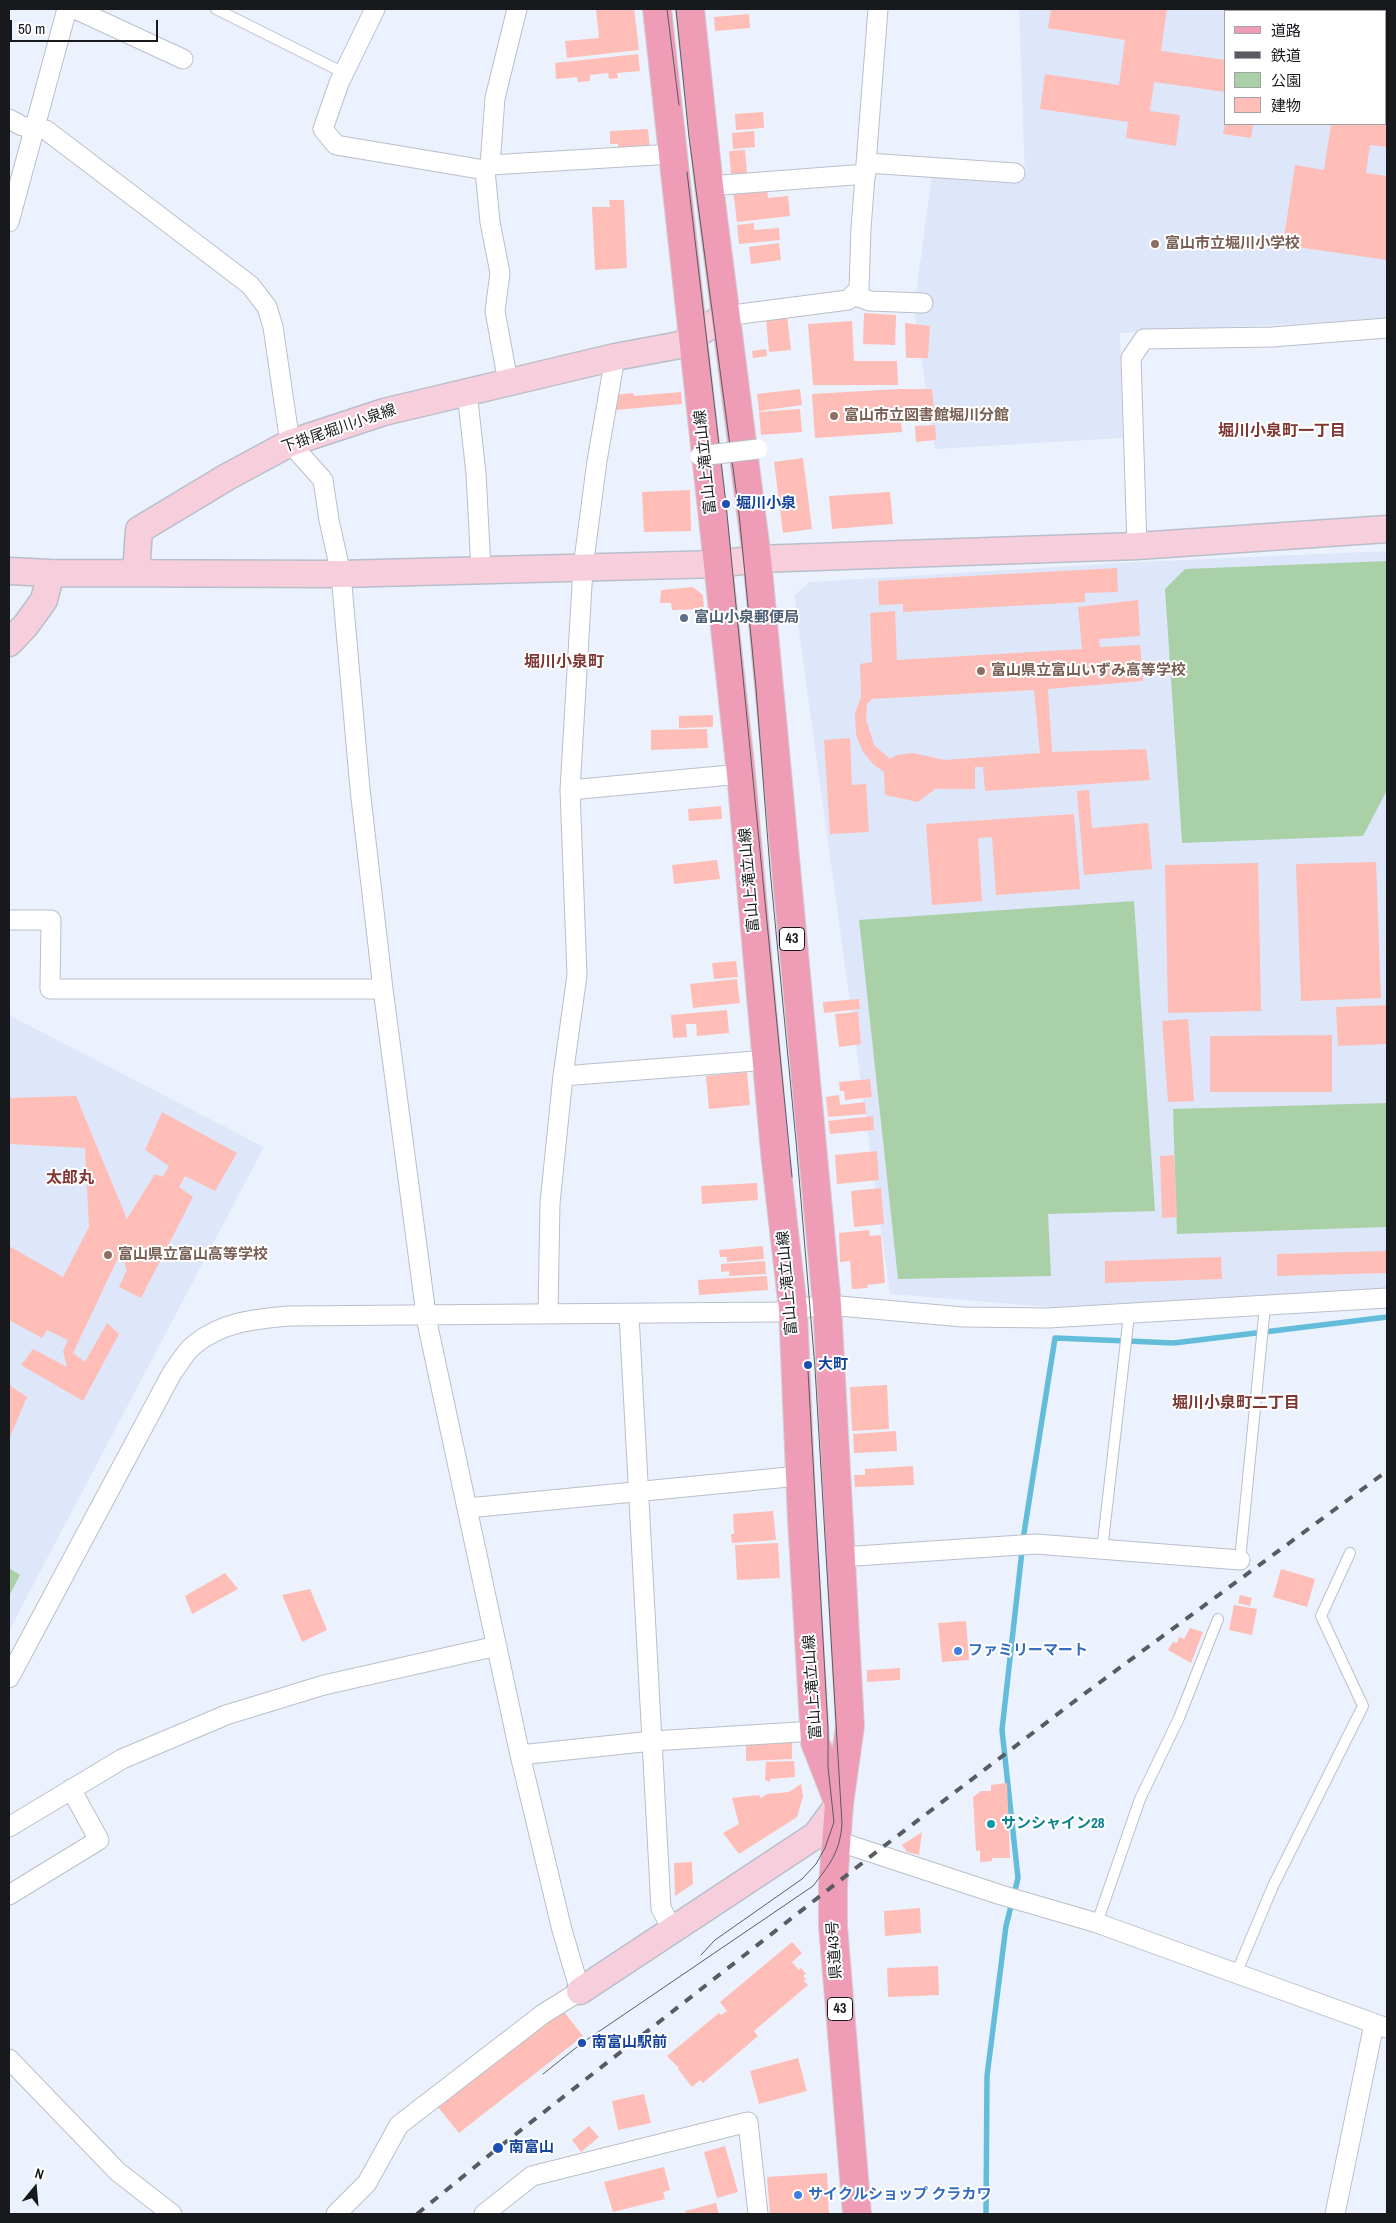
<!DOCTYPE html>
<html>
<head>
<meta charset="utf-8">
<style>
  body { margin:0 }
  #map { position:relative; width:1396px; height:2223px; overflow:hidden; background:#ecf2fd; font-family:"Archivo Narrow","Noto Sans JP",sans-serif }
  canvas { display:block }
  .frame { position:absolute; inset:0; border:10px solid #17191d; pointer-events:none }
  .legend { position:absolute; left:1224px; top:10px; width:162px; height:115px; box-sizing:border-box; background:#fff; border:1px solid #a2a3a5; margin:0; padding:6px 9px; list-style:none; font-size:15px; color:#17191d }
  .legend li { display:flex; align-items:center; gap:10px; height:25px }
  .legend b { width:25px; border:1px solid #a2a3a5 }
  .north { position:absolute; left:10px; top:2163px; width:50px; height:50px; -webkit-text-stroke:4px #fff; paint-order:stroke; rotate:17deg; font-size:14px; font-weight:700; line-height:20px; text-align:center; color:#17191d }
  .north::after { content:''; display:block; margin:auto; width:18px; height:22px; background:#17191d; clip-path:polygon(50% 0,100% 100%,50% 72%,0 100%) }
  .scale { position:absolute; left:10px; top:20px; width:148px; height:22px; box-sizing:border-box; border:2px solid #17191d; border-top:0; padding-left:6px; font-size:15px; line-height:18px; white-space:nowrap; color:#17191d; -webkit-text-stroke:4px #fff; paint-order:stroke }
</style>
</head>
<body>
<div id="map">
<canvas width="1396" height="2223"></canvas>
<div class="frame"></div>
<ul class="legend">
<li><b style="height:6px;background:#ef9cb7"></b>道路</li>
<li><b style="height:6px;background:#585c62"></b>鉄道</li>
<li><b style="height:14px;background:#aad0a8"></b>公園</li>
<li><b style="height:14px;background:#febdb6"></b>建物</li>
</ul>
<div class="north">N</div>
<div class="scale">50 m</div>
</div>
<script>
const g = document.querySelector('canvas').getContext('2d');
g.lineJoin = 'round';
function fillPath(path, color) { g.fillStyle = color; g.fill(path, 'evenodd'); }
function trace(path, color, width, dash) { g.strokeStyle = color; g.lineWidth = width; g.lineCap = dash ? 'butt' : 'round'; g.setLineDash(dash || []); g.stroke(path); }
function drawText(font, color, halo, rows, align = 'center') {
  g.font = font + ' "Archivo Narrow","Noto Sans JP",sans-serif'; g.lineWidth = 4; g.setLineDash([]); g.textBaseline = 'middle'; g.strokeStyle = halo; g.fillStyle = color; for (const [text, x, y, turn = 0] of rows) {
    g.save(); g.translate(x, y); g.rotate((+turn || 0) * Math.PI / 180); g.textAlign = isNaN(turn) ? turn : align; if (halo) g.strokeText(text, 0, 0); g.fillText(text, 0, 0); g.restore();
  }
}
fillPath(new Path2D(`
  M1019 9H1387V319L1120 333 1123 438 935 449 914 308 932 174 1025 179ZM1225 11H1385V124H1225Z
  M1387 551V1295L1104 1308 1049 1307 890 1294 794 595 810 582 1137 562Z
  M9 1015 264 1147 9 1631Z`), '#dee7f9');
fillPath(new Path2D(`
  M1387 561V790L1363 836 1182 843 1165 589 1185 569Z
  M1134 901 1155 1211 1048 1214 1051 1276 898 1279 859 920Z
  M1387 1103V1227L1177 1234 1173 1109Z
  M9 1568 20 1575 9 1596Z`), '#aad0a8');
trace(new Path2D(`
  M986 2214 987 2076 1006 1926 1018 1878 1002 1730 1024 1533 1055 1338 1174 1343 1387 1317`), '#63bdda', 5.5);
fillPath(new Path2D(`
  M596 9H634L639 50 567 58 565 41 599 38Z
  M1051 9H1167L1161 51 1225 60V92L1154 82 1150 111 1180 115 1176 146 1126 138 1128 122 1040 109 1045 74 1119 85 1125 40 1048 28Z
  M749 14 750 28 715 31 714 17Z
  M1385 32H1387V69H1385Z
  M638 54 640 71 617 73 618 78 609 79 608 73 590 75V81L578 82 577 77 556 79 555 63Z
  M763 112 764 128 736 130 735 114Z
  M1385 112 1387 113V147L1370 145 1366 173 1387 176V260L1283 245 1295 165 1324 170 1331 124H1385Z
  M1225 124H1253L1251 138 1223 134Z
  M648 129 650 149 619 152 618 144H610V131Z
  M754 131 755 147 733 149 732 133Z
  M745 150 747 173 731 174 729 151Z
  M767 187 768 198 788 196 790 216 737 222 733 191Z
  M609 200H624L627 268 595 270 592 207H610Z
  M754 223V230L779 228 780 240 739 244 737 225Z
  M779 243 781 260 751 264 749 247Z
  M864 313 896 315 895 345 863 344Z
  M787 316 791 350 769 352 766 318Z
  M852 321 854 361H897L898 385H813L808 324Z
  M905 323 930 326 928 358H906Z
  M766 349 767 356 753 358 752 351Z
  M800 389 802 405 759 411 757 394Z
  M899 389H932L935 418 901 421 902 432 815 438 812 394Z
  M681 392 682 404 616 410 615 395 633 393 634 396Z
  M800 409 802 432 761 435 759 412Z
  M935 425 936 440 916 442 915 426Z
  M803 458 812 529 783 533 774 462Z
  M690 490 691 531 644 532 642 492Z
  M890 492 893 524 832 529 829 496Z
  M1117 568 1118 592 1085 593V602L903 612V604L879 605 878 581Z
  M693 587 703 595 704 609 672 610 671 603H660L661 590Z
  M1138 600 1140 636 1099 639 1100 647 1140 645 1143 681 1048 689 1052 752 1146 749 1150 780 985 791 983 767H975V789H935L918 802 885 795 884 772 873 764 863 752 856 735 855 714 861 696 860 664 872 662 870 613 895 611 897 660 1082 649 1078 607ZM1034 690 1040 753 945 760 913 753 897 755 890 759 874 745 866 719 867 704 872 699Z
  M713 715V727L679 728V716Z
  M707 729 708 748 651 750V730Z
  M850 738 852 785 866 784 869 832 830 834 824 740Z
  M1089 790 1092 828 1148 823 1152 869 1084 875 1077 791Z
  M721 806 722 819 689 821 688 809Z
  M1074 814 1080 889 996 895 992 837 978 838 982 901 932 905 926 824Z
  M717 860 720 879 674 884 672 865Z
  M1376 862 1381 998 1301 1001 1296 864Z
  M1258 863 1261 1011 1168 1013 1165 865Z
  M736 961 738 977 714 979 712 963Z
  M737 979 740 1003 693 1008 690 984Z
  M859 999 860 1009 824 1013 823 1002Z
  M1387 1005V1044L1338 1046 1336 1007Z
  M727 1010 729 1033 697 1036 696 1024H686L687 1037 673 1038 671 1015Z
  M858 1012 861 1044 839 1047 835 1014Z
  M1188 1019 1194 1101 1168 1102 1162 1021Z
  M1332 1035V1092H1210V1036Z
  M747 1072 750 1105 709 1109 706 1076Z
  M870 1079 872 1097 845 1100 844 1091H840L839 1082Z
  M839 1095 840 1105 865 1102 866 1114 828 1117 826 1097Z
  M76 1096 127 1219 155 1174 163 1177 169 1166 145 1150 162 1112 237 1153 215 1191 185 1176 179 1187 193 1197 141 1298 119 1287 127 1270 124 1262 117 1260 73 1353 85 1362 107 1323 119 1334 83 1401 21 1365 33 1349 67 1367 63 1351 68 1340 47 1330 42 1338 9 1320V1246L63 1277 89 1227 85 1148 9 1144V1098Z
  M873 1116 874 1130 830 1134 828 1121Z
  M877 1151 879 1180 837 1184 835 1155Z
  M1174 1155 1177 1217 1162 1218 1160 1156Z
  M757 1183 758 1200 702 1204 701 1186Z
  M881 1188 884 1224 854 1227 851 1191Z
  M869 1230 870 1236 881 1235 885 1283 867 1285 868 1288 852 1289 850 1261 840 1262 839 1233Z
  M763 1246 764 1259 727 1262V1257H720L719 1250Z
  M1387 1251V1273L1277 1276V1254Z
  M1221 1257 1222 1279 1105 1283V1261Z
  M765 1261 766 1274 729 1276V1271L721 1272V1264Z
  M767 1276 768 1290 699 1295 698 1280Z
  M9 1385 27 1397 9 1439Z
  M887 1385 889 1429 852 1431 850 1387Z
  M896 1431 897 1451 854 1453 853 1434Z
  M913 1466 914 1485 855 1487 854 1475H865V1469Z
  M773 1511 776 1540 732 1543 731 1534H734L733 1514Z
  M778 1543 780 1578 737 1580 735 1545Z
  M1281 1569 1315 1579 1307 1607 1273 1597Z
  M225 1573 238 1589 192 1614 185 1596Z
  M310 1589 327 1630 302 1642 282 1595Z
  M1240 1595 1252 1598 1250 1606 1238 1603Z
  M1234 1605 1257 1609 1252 1635 1229 1630Z
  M966 1621 969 1660 942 1662 938 1623Z
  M1190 1628 1203 1632 1191 1663 1168 1650 1173 1642 1177 1643 1179 1637 1184 1639Z
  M900 1668V1680L867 1682V1670Z
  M792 1741V1759L746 1761V1743Z
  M794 1761 795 1777 770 1779V1782L765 1780 766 1762Z
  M1007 1783 1010 1858H992V1861L980 1862V1850L976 1851 973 1797 981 1791H991V1785Z
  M801 1784 803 1796 797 1817 739 1854 723 1833 739 1824 732 1798 759 1795 761 1798 767 1794 789 1792Z
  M922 1832 919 1855 907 1852 902 1845Z
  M692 1862 693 1884 675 1896 674 1863Z
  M920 1908 921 1933 885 1936 884 1911Z
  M792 1942 802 1953 792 1962 799 1970 801 1968 806 1974 803 1976 806 1979 804 1981 808 1985 754 2031 758 2036 703 2083 700 2080 692 2087 678 2069 679 2068 667 2056 719 2013 721 2015 727 2011 720 2002Z
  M938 1966 939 1995 888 1997 887 1968Z
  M561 2008 583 2036 459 2133 437 2106Z
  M798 2058 807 2091 759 2104 750 2071Z
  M644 2094 651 2123 618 2130 612 2101Z
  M589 2126 599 2137 581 2152 572 2140Z
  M725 2146 738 2192 717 2198 704 2152Z
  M664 2167 670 2190 663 2192 665 2199 613 2212 604 2182Z
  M827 2173 829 2214H770L767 2177Z
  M716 2203 719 2214H686L685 2211Z`), '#febdb6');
const lane = new Path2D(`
  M216 9 344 73
  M1102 1550 1129 1315
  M1240 1560 1265 1306
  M1097 1923 1140 1799 1179 1718 1218 1619
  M1236 1974 1273 1886 1363 1706 1321 1616 1350 1553`);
const street = new Path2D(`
  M75 9 183 59
  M375 9 339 83 323 129 336 145 485 170 490 165 673 154
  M9 119 22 126 46 130 250 285 267 307 273 327 290 443 323 480 329 520 341 574 360 789 383 989 427 1322 520 1755 562 1930 580 1991 543 2014 399 2125 367 2183 336 2214
  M867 163 1015 173
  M490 165 495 98 517 9
  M485 170 490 222 500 273 495 311 508 382
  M709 186 866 174
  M9 222 67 9
  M853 295 870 301 923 303
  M725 316 848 300 859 289 861 228 878 9
  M467 392 476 473 481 570
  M1137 546 1131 358 1144 339 1272 337 1387 328
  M570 790 741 774
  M9 920H51L50 989H383
  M563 1076 768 1060
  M548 1313 550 1203 563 1076 577 975 570 790 583 568 597 461 615 357
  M629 1315 661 1908 673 1931
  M468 1508 799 1476
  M841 1557 1036 1544 1240 1560
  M9 1678 172 1373C179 1364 185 1352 194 1345 221 1322 255 1319 289 1316L776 1312 810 1307 839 1306 963 1317 1048 1318 1387 1298
  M520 1755 652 1741 815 1731
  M9 1827 122 1759 226 1715 324 1685 497 1646
  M837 1841 1001 1895 1097 1923 1387 2028
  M9 1895 99 1840 71 1789
  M9 2059 118 2172 172 2214
  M484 2214 532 2176 748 2122 758 2214
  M1335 2214 1374 2024`);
const secondary = new Path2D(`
  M9 571 51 573 341 574 718 564 757 559 1137 546 1387 529
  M136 573 139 530 227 477 290 443 384 412 615 357 680 345 725 316
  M9 643 26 625 44 600 51 573
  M580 1991 816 1835 839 1804`);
const primary = new Path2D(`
  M657 9 741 774 775 1153 793 1309 802 1520 815 1742 839 1804 850 1726 827 1305 757 559 709 186 690 9
  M839 1804 833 1885V1926L857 2214`);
trace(lane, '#b9bfca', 12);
trace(street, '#b9bfca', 21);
trace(secondary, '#b9bfca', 29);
trace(primary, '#d1d1d2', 30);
trace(lane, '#fff', 10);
trace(street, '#fff', 19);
trace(secondary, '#f7cedb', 26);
trace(primary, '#ef9cb7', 28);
trace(new Path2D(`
  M667 9 679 105
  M687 172 726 504 792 1177
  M701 1955 715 1940 802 1879 816 1864 825 1848 834 1822 828 1767V1729L808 1371
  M543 2074 582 2043 813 1886C830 1864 840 1852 842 1824L815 1368 796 1141 770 869 756 688 739 513 689 137 676 9`), '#585c62', 1);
trace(new Path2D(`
  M417 2214 498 2148 875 1853 1080 1697 1387 1471`), '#585c62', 4, [9, 9]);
const streetBridge = new Path2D(`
  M700 456 758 449`);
trace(streetBridge, '#b9bfca', 21, []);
trace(streetBridge, '#fff', 19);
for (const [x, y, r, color] of [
  [1155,244,5,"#8d6e63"],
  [834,416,5,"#8d6e63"],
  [726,504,5,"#1a4fb4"],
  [684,618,5,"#5c6f8a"],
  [981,671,5,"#8d6e63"],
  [108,1255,5,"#8d6e63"],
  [808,1365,5,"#1a4fb4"],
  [958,1651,5,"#3f7fe0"],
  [991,1824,5,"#0f9aa8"],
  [582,2043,5,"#1a4fb4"],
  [498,2148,6,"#1a4fb4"],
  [798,2195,5,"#3f7fe0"]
]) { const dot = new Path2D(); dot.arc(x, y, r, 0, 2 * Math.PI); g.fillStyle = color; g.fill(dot); trace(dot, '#fff', 2); }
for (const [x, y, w] of [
  [792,939,25],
  [840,2009,25]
]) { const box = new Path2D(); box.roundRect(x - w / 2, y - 11.5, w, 23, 4); g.fillStyle = '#fff'; g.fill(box); trace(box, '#17191d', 1); }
drawText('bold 14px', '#17191d', null, [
  ["43",792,939],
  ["43",840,2009]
]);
drawText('bold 15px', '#785e54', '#fff', [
  ["富山市立堀川小学校",1165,244],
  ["富山市立図書館堀川分館",844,416],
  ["富山県立富山いずみ高等学校",991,671],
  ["富山県立富山高等学校",118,1255]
], 'left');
drawText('15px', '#17191d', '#fff', [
  ["下掛尾堀川小泉線",339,429,-19],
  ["富山上滝立山線",706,462,-96],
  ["富山上滝立山線",750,880,-95],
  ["富山上滝立山線",788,1283,-95],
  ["富山上滝立山線",813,1687,-94],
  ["県道43号",835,1950,-94]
]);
drawText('bold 15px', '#164399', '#fff', [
  ["堀川小泉",736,504],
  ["大町",818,1365],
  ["南富山駅前",592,2043],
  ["南富山",509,2148]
], 'left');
drawText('bold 15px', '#4e5e75', '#fff', [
  ["富山小泉郵便局",694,618]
], 'left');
drawText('bold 15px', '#366cbe', '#fff', [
  ["ファミリーマート",968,1651],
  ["サイクルショップ クラカワ",808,2195]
], 'left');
drawText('bold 15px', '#0d838f', '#fff', [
  ["サンシャイン28",1001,1824]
], 'left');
drawText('bold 16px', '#7f3734', '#fff', [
  ["堀川小泉町一丁目",1282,432],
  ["堀川小泉町",564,663],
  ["太郎丸",70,1179],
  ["堀川小泉町二丁目",1236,1404]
]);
</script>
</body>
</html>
